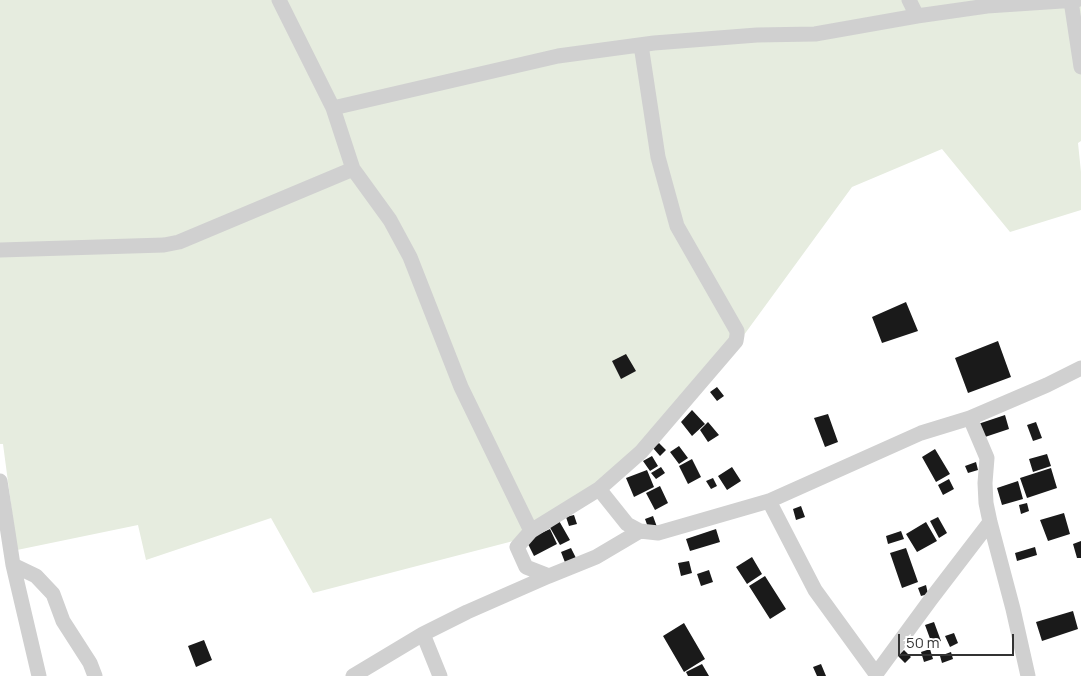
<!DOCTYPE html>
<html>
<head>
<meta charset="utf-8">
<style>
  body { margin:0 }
  #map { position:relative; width:1081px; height:676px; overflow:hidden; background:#fff; font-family:Manrope,sans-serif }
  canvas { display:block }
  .scale { position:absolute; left:898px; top:634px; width:116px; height:22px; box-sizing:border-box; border:2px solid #333; border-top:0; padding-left:6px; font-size:15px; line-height:18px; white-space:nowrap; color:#333; -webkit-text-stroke:4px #fff; paint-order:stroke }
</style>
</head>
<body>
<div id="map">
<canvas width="1081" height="676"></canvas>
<div class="scale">50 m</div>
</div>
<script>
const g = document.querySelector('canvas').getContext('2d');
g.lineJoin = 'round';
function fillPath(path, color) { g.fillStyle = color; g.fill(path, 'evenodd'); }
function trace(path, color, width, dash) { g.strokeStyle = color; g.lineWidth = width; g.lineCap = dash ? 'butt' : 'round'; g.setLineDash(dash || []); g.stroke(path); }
fillPath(new Path2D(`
  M0 0H1081V141L1078 143 1081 172V210L1010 232 942 149 852 187 741 339 592 492 521 539 313 593 271 518 146 560 138 525 17 550 3 444H0Z`), '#e6ecdf');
fillPath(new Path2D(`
  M906 302 918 331 882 343 872 317Z
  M998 341 1011 377 968 393 955 358Z
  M626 354 636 371 621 379 612 361Z
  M717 387 724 396 717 401 710 392Z
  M692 410 705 424 692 436 681 422Z
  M828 414 838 442 825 447 814 418Z
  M1005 415 1009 429 982 438 978 424Z
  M708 422 719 435 708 442 700 430Z
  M1036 422 1042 438 1033 441 1027 425Z
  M659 443 666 450 660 456 653 448Z
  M679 446 688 458 679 464 670 452Z
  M935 449 950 474 936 482 922 457Z
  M1047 454 1051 466 1033 472 1029 459Z
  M652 456 658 466 650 471 643 461Z
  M692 459 701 477 688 484 679 466Z
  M976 462 978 470 968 473 965 466Z
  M661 467 665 473 656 479 651 473Z
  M732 467 741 481 727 490 718 476Z
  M1051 468 1057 488 1027 498 1020 478Z
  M647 470 654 487 634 497 626 478Z
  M713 478 717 486 711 489 706 481Z
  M949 479 954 489 943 495 938 485Z
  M1018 481 1023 499 1002 505 997 488Z
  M660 486 668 503 655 510 646 493Z
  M1027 503 1029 511 1021 514 1019 505Z
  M801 506 805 517 796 520 793 509Z
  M1064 513 1070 534 1048 541 1040 520Z
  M574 515 577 524 569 526 566 517Z
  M653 516 657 527 649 530 645 519Z
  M938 517 947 533 939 538 930 521Z
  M558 519 570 540 560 545 548 524Z
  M926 522 937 541 917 552 906 534Z
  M550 529 557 544 534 556 526 540Z
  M716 529 720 542 690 551 686 539Z
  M901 531 904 539 888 544 886 536Z
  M1081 541V558H1077L1073 544Z
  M1035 547 1037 555 1017 561 1015 553Z
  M571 548 577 560 566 565 561 552Z
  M906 548 918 582 902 588 890 553Z
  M752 557 762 574 747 584 736 567Z
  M689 561 692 573 681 576 678 563Z
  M709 570 713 582 701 586 697 574Z
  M765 576 786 609 770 619 749 586Z
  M926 585 928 594 921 596 918 588Z
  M1073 611 1078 629 1042 641 1036 622Z
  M934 622 941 641 932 644 925 625Z
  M684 623 705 659 684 672 663 636Z
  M954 633 958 643 950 647 945 636Z
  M204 640 212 660 196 667 188 646Z
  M930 649 933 659 924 662 921 652Z
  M904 650 911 657 905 663 898 656Z
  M951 652 953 659 942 663 940 656Z
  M702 664 709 676H688L686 672Z
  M821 664 826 676H817L813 667Z`), '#1a1a1a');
trace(new Path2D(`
  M279 0 333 108 353 169 390 220 410 257 461 387 531 531
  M909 0 917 16
  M1071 1 1081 67
  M333 108 558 56 654 43 757 35 815 34 917 16 987 6 1077 0
  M0 250 164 245 179 242 353 169
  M970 418 987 458 985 483 986 503 990 522 1013 609 1028 676
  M0 481 13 565 39 676
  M599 489 627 524 640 531 658 533 769 501 921 433 970 418 1047 385 1081 368
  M769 501 815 590 876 674
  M13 565 36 576 53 594 63 621 90 663 95 676
  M549 576 596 557 640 531
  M423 634 440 676
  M353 676 423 634 467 612 549 576 526 567 517 547 531 531 599 489 641 452 736 341 737 335V331L677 226 658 157 641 45
  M876 676V674L931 599 990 522`), '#d0d0d0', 15);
</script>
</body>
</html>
